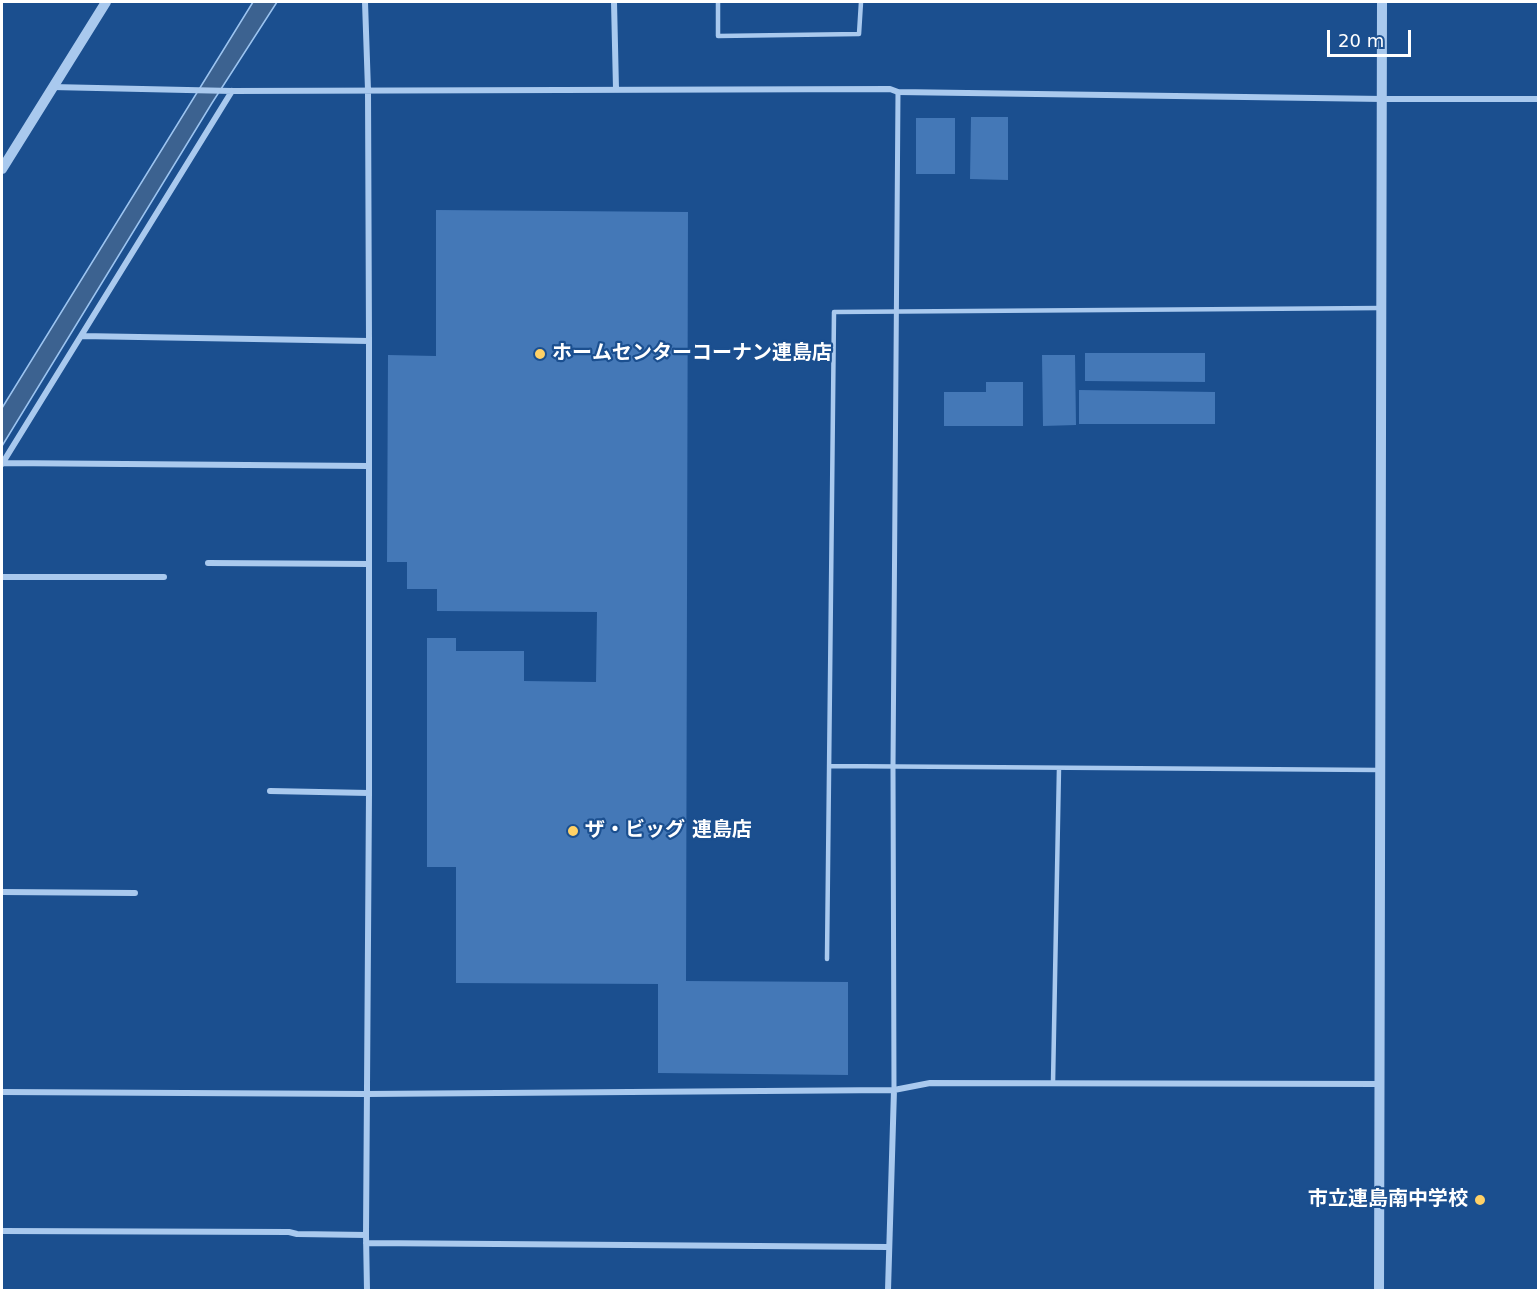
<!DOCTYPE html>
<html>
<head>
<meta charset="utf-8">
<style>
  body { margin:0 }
  #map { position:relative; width:1540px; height:1292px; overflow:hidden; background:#1b4f8f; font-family:"DejaVu Sans",sans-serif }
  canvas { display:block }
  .frame { position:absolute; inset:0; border:3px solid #fff; pointer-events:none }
  .scale { position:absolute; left:1327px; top:30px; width:84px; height:27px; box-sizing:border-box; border:3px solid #fff; border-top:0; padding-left:8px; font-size:18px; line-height:21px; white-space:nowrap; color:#fff; -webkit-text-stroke:4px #1b4f8f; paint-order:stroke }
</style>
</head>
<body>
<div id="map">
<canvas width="1540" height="1292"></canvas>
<div class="frame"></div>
<div class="scale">20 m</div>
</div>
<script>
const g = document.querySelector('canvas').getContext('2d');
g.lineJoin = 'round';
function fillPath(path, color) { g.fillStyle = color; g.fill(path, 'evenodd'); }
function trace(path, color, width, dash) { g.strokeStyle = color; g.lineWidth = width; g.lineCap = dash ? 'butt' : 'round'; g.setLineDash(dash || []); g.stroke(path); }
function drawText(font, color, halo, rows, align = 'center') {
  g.font = font + ' "DejaVu Sans","Noto Sans JP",sans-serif'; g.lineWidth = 4.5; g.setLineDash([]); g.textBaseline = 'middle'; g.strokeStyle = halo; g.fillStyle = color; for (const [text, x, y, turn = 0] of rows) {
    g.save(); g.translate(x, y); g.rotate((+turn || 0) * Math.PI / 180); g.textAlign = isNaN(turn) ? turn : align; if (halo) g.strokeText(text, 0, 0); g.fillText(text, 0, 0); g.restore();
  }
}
const water = new Path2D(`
  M253 2H277L212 103 2 446V408Z`);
fillPath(water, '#3c6290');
trace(water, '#9cc4f0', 1.5);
fillPath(new Path2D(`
  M971 117H1008V180L970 179Z
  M916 118H955V174H916Z
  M436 210 688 212 686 981 848 982V1075L658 1073V984L456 983V867H427V638H456V651H524V681L596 682 597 612 437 611V589H407V562H387L388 355 436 356Z
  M1085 353H1205V382L1085 381Z
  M1042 355H1075L1076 425 1043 426Z
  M986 382H1023V426H944V392H986Z
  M1079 390 1215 392V424H1079Z`), '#4478b7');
trace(new Path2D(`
  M718 2V36L859 34 861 2
  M829 766 1379 770
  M827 959 834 312 1382 308
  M1053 1083 1059 768`), '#a9c9ee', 4.5);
trace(new Path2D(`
  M894 1090 893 767 898 92`), '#a9c9ee', 5);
trace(new Path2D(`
  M365 2 368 90 369 341V793L366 1235 367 1290
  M614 2 616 89
  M52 87 232 91 890 89 898 92 1383 99H1538
  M81 336 369 341
  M3 463 368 466
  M2 464 232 91
  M208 563 369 564
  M2 577H164
  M270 791 369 793
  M2 892 135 893
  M2 1092 366 1094 894 1090 930 1083 1379 1084
  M2 1231 289 1232 297 1234 366 1235
  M366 1243 888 1247
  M888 1290 894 1090`), '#a9c9ee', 6);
trace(new Path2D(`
  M2 169 106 2
  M1379 1290 1382 2`), '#a9c9ee', 10);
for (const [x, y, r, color] of [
  [540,354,6,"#ffd166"],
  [573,831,6,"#ffd166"],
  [1480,1200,6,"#ffd166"]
]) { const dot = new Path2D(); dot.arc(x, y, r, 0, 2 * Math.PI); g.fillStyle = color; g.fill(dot); trace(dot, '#1b4f8f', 2); }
drawText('bold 20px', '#fff', '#1b4f8f', [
  ["ホームセンターコーナン連島店",552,354],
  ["ザ・ビッグ 連島店",585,831],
  ["市立連島南中学校",1468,1200,"right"]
], 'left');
</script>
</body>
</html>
